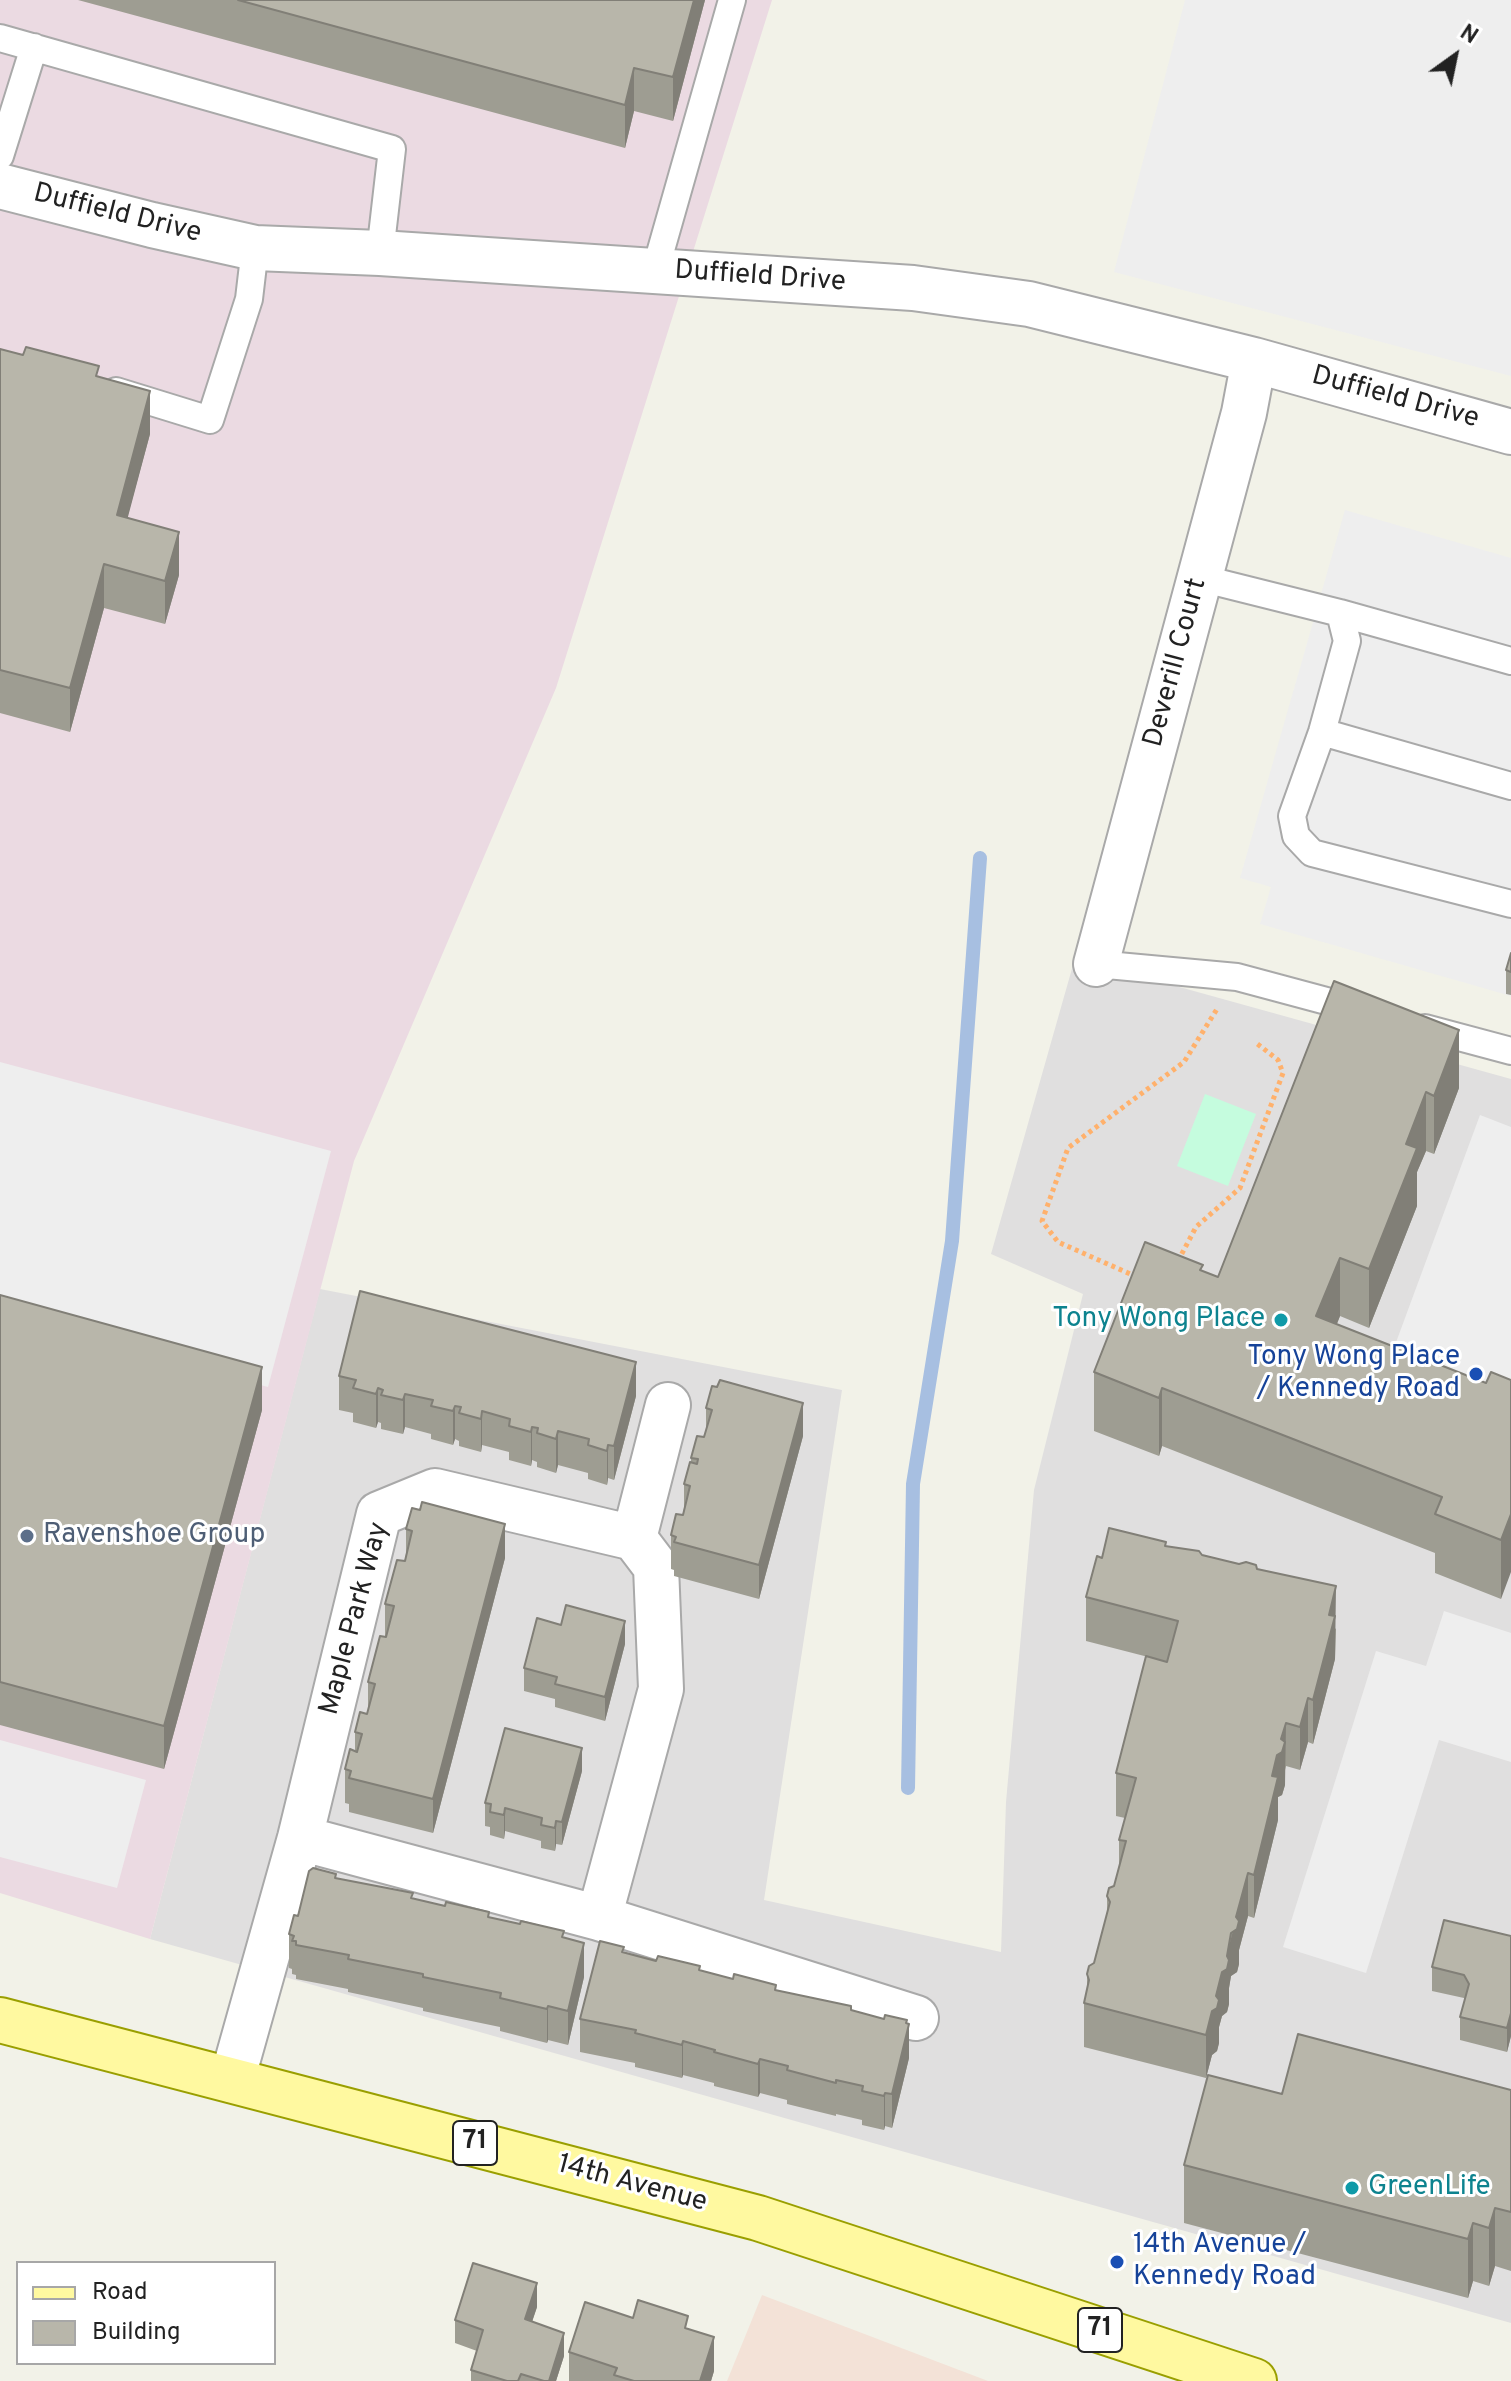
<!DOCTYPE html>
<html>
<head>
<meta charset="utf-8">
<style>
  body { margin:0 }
  #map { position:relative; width:1511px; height:2381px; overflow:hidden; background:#f2f2e8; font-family:Overpass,sans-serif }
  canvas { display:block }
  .legend { position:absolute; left:16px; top:2261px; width:260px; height:104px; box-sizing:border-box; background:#fff; border:2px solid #a7a7a7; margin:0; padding:10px 14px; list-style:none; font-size:24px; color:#222 }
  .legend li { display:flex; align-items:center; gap:16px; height:40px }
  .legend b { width:40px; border:2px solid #a7a7a7 }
  .north { position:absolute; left:1415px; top:16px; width:80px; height:80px; -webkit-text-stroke:6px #fff; paint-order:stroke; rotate:33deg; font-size:22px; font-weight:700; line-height:32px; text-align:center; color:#222 }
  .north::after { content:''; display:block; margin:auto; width:28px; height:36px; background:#222; clip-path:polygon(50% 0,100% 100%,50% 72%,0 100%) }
</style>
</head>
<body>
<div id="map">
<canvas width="1511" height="2381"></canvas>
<ul class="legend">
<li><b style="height:10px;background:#fff9a0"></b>Road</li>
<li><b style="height:22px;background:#b8b6aa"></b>Building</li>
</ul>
<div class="north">N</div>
</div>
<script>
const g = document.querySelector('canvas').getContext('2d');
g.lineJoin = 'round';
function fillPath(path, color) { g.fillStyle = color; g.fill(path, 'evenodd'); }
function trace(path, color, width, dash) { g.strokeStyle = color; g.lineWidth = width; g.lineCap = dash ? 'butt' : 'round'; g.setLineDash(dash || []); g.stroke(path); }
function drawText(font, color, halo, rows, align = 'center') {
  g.font = font + ' Overpass,sans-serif'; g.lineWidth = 6; g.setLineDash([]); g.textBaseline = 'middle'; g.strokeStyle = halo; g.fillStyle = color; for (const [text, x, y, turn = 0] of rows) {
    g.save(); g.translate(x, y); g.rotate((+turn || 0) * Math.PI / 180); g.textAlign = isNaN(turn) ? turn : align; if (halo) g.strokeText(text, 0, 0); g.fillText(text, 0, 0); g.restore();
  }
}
fillPath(new Path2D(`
  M1075 958 1511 1079V2323L150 1939 320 1289 842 1390 764 1900 1001 1952 1006 1802 1034 1490 1083 1294 991 1254Z`), '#e0dfdf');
fillPath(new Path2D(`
  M762 2295 988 2381H727Z`), '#f3e2d7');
fillPath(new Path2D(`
  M0 0H772L556 688 354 1161 150 1939 0 1893Z`), '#ebdae2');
fillPath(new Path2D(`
  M1205 1094 1256 1114 1228 1186 1177 1166Z`), '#c5fcde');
fillPath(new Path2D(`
  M1185 0H1511V376L1114 272Z
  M1345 510 1511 558V996L1260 924 1271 887 1240 878Z
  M0 1062 331 1151 268 1387 0 1314Z
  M1480 1115 1511 1127V1410L1388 1364Z
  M1444 1611 1511 1633V1762L1439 1740 1366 1973 1283 1947 1376 1651 1426 1666Z
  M0 1740 146 1780 117 1888 0 1857Z`), '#eee');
trace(new Path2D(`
  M908 1788 913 1484 952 1241 980 858`), '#a7bfe1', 14);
const lane = new Path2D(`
  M0 38 392 149 380 253
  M0 156 34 47
  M655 271 732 0
  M116 391 210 420 249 299 255 248
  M1200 578 1340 613 1347 641 1322 732 1292 816 1296 836 1312 853 1511 904
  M1340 613 1511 661
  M1322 732 1511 786
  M1096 964 1237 977 1360 1010
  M1425 1028 1511 1051`);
const street = new Path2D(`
  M0 186 152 225 255 248 380 253 913 288 1029 304 1254 360 1511 432
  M1096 964 1244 413 1254 360
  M634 1538 668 1405
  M300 1838 599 1918 916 2018
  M232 2080 300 1838 379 1514 435 1491 634 1538 656 1567 661 1689 599 1918`);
const primary = new Path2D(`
  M0 2020 758 2218 1254 2381`);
trace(lane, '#a9a9a9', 30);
trace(street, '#a9a9a9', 48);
trace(primary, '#9a9f00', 48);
trace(new Path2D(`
  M1178 1261 1196 1227 1240 1188 1283 1073 1278 1060 1255 1042
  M1137 1277 1058 1242 1042 1221 1068 1148 1184 1062 1217 1009`), '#ffb16c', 5, [4, 4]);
trace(lane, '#fff', 26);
trace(street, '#fff', 44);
trace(primary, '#fff9a0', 44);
fillPath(new Path2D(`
  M78 0H705L673 121 634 111 625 148Z
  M0 349 99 376 150 434 127 518 179 575 165 624 104 608 70 732 0 713Z
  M1511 953V995L1506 994V970Z
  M1334 981 1459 1088 1434 1154 1426 1151 1417 1172V1206L1369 1328 1340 1316 1337 1324 1486 1383 1511 1380 1501 1599 1435 1573V1553L1162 1446 1159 1456 1094 1431V1372L1218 1277Z
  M0 1295 262 1410 164 1769 0 1725Z
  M339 1376 636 1396 614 1480 608 1478 607 1485 588 1479V1473L558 1465 556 1473 537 1467V1462L532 1460 531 1466 509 1460V1452L482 1445 481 1452 459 1446V1441L455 1439 453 1445 431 1439V1434L405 1427 403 1434 381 1429V1423L378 1422 376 1428 353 1422V1413L339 1410Z
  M706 1408 803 1436 759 1599 674 1576V1570L671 1569V1535L683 1515 684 1508V1484L691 1463V1458L704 1437 706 1430Z
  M406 1529 505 1558 433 1833 349 1812V1804L345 1803V1769L355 1751V1732L367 1714 368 1710V1682L385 1637V1604L405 1561 406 1554Z
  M1166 1546 1257 1569 1336 1629 1335 1659 1313 1744 1308 1742 1300 1770 1286 1766 1285 1770V1785L1282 1795 1278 1797V1820L1254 1918 1248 1916 1239 1950V1964L1237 1972 1231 1976 1229 1988V2004L1227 2012 1222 2016 1219 2027V2043L1217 2051 1212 2055 1206 2078 1084 2047V2003L1087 1993V1974L1094 1963 1107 1914V1896L1114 1886 1119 1866V1840L1125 1818 1116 1816V1773L1156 1659 1086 1641V1597L1102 1558Z
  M561 1625 625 1644 605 1721 555 1707V1699L524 1691V1668Z
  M582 1771 562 1845 556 1844 555 1851 541 1848V1841L505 1831 504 1839 490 1835V1827L485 1826V1803Z
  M336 1878 564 1938 584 1977 568 2045 548 2040 547 2043 500 2031V2027L423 2011V2008L348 1992V1989L296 1979V1975L292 1974V1969L289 1968V1934L298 1916Z
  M1511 1936V2036L1507 2052 1460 2040V2017L1465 2000 1464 1998 1432 1991V1967Z
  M624 1952 700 1970 884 2019 907 2023 909 2058 892 2128 885 2126 884 2130 862 2125V2120L836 2114V2116L787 2104V2100L760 2093 758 2097 714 2086V2083L683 2075 682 2078 635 2067V2063L580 2052V2019Z
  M1511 2090V2271L1495 2266 1489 2286 1473 2281 1468 2298 1184 2223V2165L1282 2094Z
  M537 2307 532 2322 564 2356 556 2381H471V2370L477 2351 455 2343V2320Z
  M633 2318 688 2329 714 2371 711 2381H569V2352Z`), '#9e9d92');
fillPath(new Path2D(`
  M694 0H705L673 121V77Z
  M634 68V111L625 148V105Z
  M150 391V434L117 558V515Z
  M179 532V575L165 624V581Z
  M104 564V608L70 732V688Z
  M1459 1030V1088L1434 1154V1096Z
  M1426 1092V1151L1417 1172V1206L1369 1328V1269L1406 1144Z
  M1340 1258V1316L1316 1374V1316Z
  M636 1362V1396L614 1480V1446Z
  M262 1367V1410L164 1769V1726Z
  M378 1388V1422L376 1428V1394Z
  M1162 1388V1446L1159 1456V1398Z
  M405 1394V1427L403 1434V1400Z
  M803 1403V1436L759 1599V1565Z
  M455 1406V1439L453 1445V1411Z
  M482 1411V1445L481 1452V1419Z
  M532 1427V1460L531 1466V1432Z
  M558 1431V1465L556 1473V1439Z
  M608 1445V1478L607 1485V1451Z
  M1511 1514V1572L1501 1599V1540Z
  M505 1524V1558L433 1833V1799Z
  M1336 1586 1335 1659 1313 1744V1700L1329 1615Z
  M625 1621V1644L605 1721V1697Z
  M1308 1698V1742L1300 1770V1727Z
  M1286 1723 1285 1785 1282 1795 1278 1797V1820L1254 1918V1875L1272 1776Z
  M582 1748V1771L562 1845V1822Z
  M505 1808V1831L504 1839V1815Z
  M556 1821V1844L555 1851V1828Z
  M1248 1873V1916L1239 1950V1964L1237 1972 1231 1976 1229 1988V2004L1227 2012 1222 2016 1219 2027V2043L1217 2051 1212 2055 1206 2078V2035Z
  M584 1943V1977L568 2045V2011Z
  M548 2006V2040L547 2043V2009Z
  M1511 2013V2036L1507 2052V2028Z
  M907 2020V2032L909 2024V2058L892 2128V2094Z
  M683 2041V2075L682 2078V2045Z
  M760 2059V2093L758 2097V2064Z
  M885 2093V2126L884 2130V2096Z
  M1495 2208V2266L1489 2286V2228Z
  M1473 2223V2281L1468 2298V2239Z
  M537 2283V2307L525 2342V2319Z
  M564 2333V2356L556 2381H549Z
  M714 2337V2371L711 2381H700Z`), '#817f77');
const building = new Path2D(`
  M238 0H694L673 77 634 68 625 105Z
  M26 347 99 366 96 376 150 391 117 515 179 532 165 581 104 564 70 688 0 670V349L23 355Z
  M1511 953V972L1506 970Z
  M1334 981 1459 1030 1434 1096 1426 1092 1406 1144 1417 1148 1369 1269 1340 1258 1316 1316 1486 1383 1491 1372 1511 1380V1514L1501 1540 1435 1514 1442 1497 1162 1388 1159 1398 1094 1372 1145 1242 1203 1265 1200 1270 1218 1277Z
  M360 1291 636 1362 614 1446 608 1445 607 1451 588 1445 589 1439 558 1431 556 1439 537 1433 538 1428 532 1427 531 1432 509 1426 510 1419 482 1411 481 1419 459 1413 461 1407 455 1406 453 1411 431 1406 433 1400 405 1394 403 1400 381 1395 383 1390 378 1388 376 1394 353 1388 356 1380 339 1376Z
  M0 1295 262 1367 164 1726 0 1682Z
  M720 1380 803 1403 759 1565 674 1542 676 1537 671 1535 676 1514 683 1515 690 1486 684 1484 690 1462 697 1464 698 1459 691 1458 697 1436 704 1437 712 1410 706 1408 712 1386 717 1387Z
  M422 1502 505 1524 433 1799 349 1778 351 1771 345 1769 350 1749 357 1752 362 1734 355 1732 360 1712 367 1714 375 1684 368 1682 380 1636 386 1637 394 1606 385 1604 397 1560 405 1561 412 1531 406 1529 412 1508 420 1510Z
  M1109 1528 1166 1542 1165 1546 1199 1551 1202 1555 1239 1564 1246 1562 1256 1565 1257 1569 1336 1586 1329 1615 1335 1616 1313 1700 1308 1698 1300 1727 1286 1723 1281 1739 1285 1742 1282 1752 1277 1755 1272 1776 1278 1777 1254 1875 1248 1873 1236 1917 1239 1921 1237 1929 1231 1933 1227 1956 1229 1960 1227 1969 1222 1972 1216 1996 1219 2000 1217 2008 1212 2011 1206 2035 1084 2003 1089 1980 1087 1974 1089 1966 1094 1963 1110 1902 1107 1896 1109 1888 1114 1886 1126 1841 1119 1840 1136 1778 1116 1773 1146 1656 1167 1662 1178 1621 1086 1597 1097 1556 1102 1558Z
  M566 1605 625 1621 605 1697 555 1684 557 1677 524 1668 537 1618 561 1625Z
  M505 1728 582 1748 562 1822 556 1821 555 1828 541 1825 542 1818 505 1808 504 1815 490 1812 491 1804 485 1803Z
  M313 1868 336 1874 335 1878 413 1893 411 1898 445 1906 446 1902 489 1912 488 1917 520 1924 521 1921 564 1931 562 1937 584 1943 568 2011 548 2006 547 2009 500 1998 501 1993 423 1977V1974L348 1959 349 1955 296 1945V1941H292L294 1936 289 1934 294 1915 298 1916 309 1871Z
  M1444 1920 1511 1936V2013L1507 2028 1460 2017 1469 1984 1464 1975 1432 1967Z
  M600 1941 624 1947 622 1952 656 1961 658 1956 700 1966 699 1970 733 1979 734 1974 776 1985 775 1990 851 2006V2010L884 2019 885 2015 907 2020 906 2023 909 2024 892 2094 885 2093 884 2096 862 2091 863 2086 836 2080V2083L787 2070 788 2066 760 2059 758 2064 714 2052 715 2050 683 2041 682 2045 635 2033 636 2030 580 2019Z
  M1298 2034 1511 2090V2212L1495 2208 1489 2228 1473 2223 1468 2239 1184 2165 1208 2075 1282 2094Z
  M473 2263 537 2283 525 2319 564 2333 549 2381H544L521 2374 518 2381H507L471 2370 483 2330 455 2320Z
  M638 2300 688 2316 685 2328 714 2337 700 2381H634L614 2375 617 2368 569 2352 585 2302 633 2318Z`);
fillPath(building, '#b8b6aa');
trace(building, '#817f77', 2);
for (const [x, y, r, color] of [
  [1281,1320,8,"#0f9aa8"],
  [1476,1374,8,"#1a4fb4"],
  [27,1536,8,"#5c6f8a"],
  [1352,2188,8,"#0f9aa8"],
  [1117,2262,8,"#1a4fb4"]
]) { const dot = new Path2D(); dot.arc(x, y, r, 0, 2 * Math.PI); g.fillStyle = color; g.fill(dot); trace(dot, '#fff', 3); }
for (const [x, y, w] of [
  [475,2143,44],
  [1100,2330,44]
]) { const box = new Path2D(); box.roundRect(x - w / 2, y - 22, w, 44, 6); g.fillStyle = '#fff'; g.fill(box); trace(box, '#222', 2); }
drawText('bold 26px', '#222', null, [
  ["71",475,2143],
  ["71",1100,2330]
]);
drawText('28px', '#222', '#fff', [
  ["Duffield Drive",117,215,14],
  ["Duffield Drive",760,278,4],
  ["Duffield Drive",1395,399,15],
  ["Deverill Court",1177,663,-75],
  ["Maple Park Way",356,1619,-75],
  ["14th Avenue",632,2185,15]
]);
drawText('28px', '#0d838f', '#fff', [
  ["Tony Wong Place",1265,1320],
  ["GreenLife",1368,2188,"left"]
], 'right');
drawText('28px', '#164399', '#fff', [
  ["Tony Wong Place",1460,1358],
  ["/ Kennedy Road",1460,1390],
  ["14th Avenue /",1133,2246,"left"],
  ["Kennedy Road",1133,2278,"left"]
], 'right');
drawText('28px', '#4e5e75', '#fff', [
  ["Ravenshoe Group",43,1536]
], 'left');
</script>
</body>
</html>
